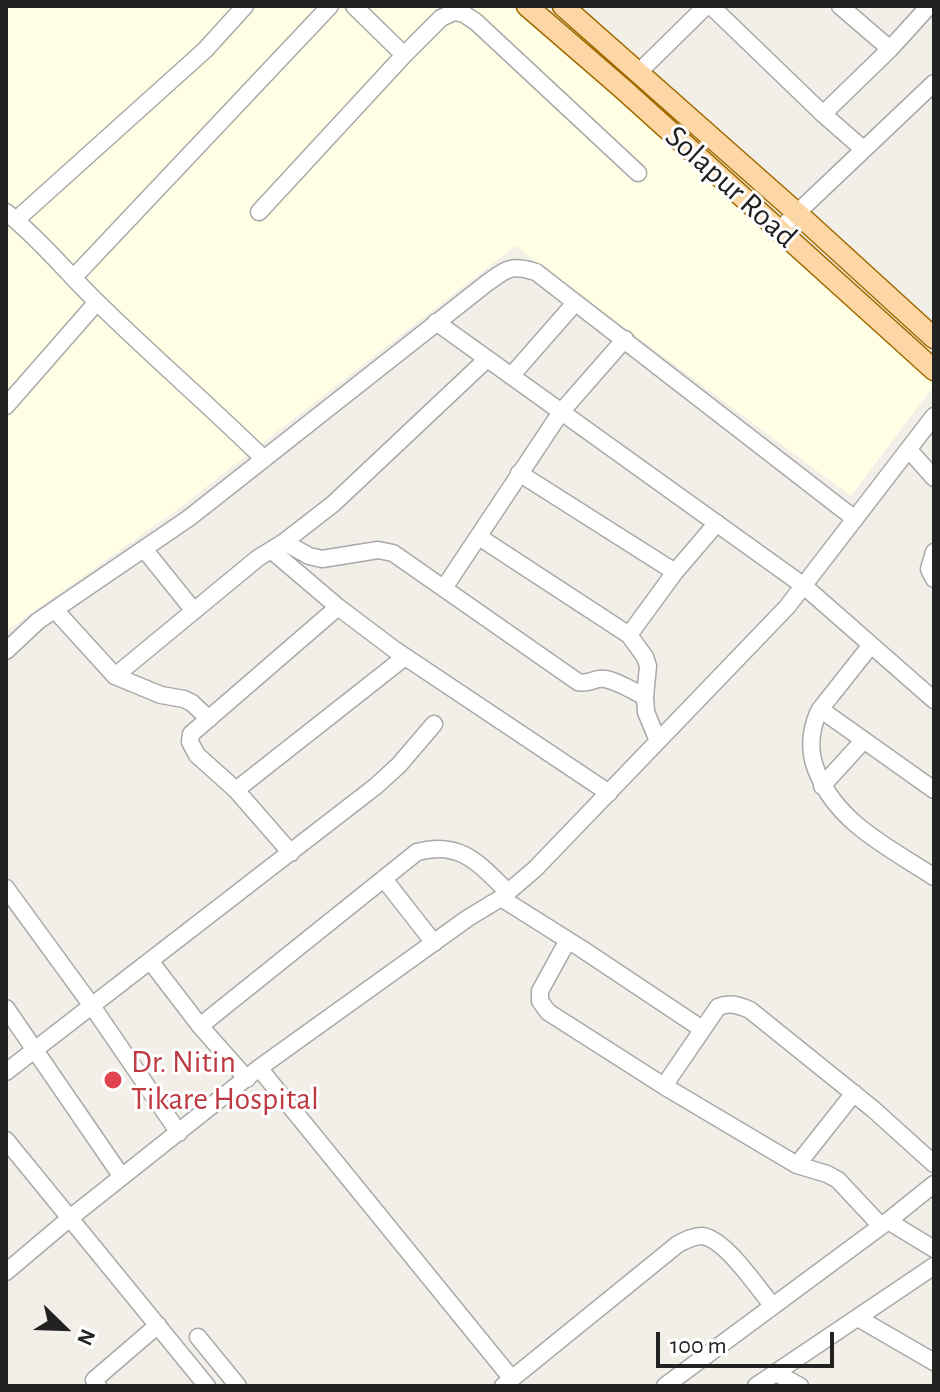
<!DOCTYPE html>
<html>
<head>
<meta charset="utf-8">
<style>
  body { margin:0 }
  #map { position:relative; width:940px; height:1392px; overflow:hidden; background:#f2efe9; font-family:"Alegreya Sans",sans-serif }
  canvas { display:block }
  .frame { position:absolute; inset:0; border:8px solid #222; pointer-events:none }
  .north { position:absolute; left:24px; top:1288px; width:80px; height:80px; -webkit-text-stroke:6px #fff; paint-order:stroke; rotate:113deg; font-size:22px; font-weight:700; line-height:32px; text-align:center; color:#222 }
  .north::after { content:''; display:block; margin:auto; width:28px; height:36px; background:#222; clip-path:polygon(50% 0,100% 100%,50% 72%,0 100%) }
  .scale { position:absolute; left:656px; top:1332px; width:178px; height:36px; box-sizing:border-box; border:4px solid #222; border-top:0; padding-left:10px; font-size:24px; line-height:28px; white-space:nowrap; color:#222; -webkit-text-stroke:6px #fff; paint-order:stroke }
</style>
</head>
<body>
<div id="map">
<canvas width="940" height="1392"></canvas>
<div class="frame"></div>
<div class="north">N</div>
<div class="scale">100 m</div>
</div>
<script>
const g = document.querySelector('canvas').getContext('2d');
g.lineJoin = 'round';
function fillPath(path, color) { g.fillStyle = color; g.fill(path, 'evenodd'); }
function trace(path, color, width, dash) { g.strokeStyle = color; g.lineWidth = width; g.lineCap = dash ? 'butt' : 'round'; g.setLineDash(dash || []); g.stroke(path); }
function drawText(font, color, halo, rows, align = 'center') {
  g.font = font + ' "Alegreya Sans",sans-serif'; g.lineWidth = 6; g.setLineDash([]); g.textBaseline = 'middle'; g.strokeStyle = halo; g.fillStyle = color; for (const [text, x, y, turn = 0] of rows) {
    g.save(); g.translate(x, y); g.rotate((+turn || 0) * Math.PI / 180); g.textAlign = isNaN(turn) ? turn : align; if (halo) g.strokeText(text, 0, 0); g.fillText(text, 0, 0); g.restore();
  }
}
fillPath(new Path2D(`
  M6 6H512L621 97 934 383V386L851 496 515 246 182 506 6 631Z`), '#ffffe5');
const minor = new Path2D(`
  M354 6 404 55
  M711 6 823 114 863 149
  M840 6 890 49
  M639 72 706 6
  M823 114 890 49 929 6
  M6 212C40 239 67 273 98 303 152 356 210 406 264 459
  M259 212 404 55 441 18 454 12 464 14 476 22 638 173
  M16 220 205 50 245 6
  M779 230 934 83
  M74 277 330 6
  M436 322 804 586 934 700
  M511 376 575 303
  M6 406 97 302
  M909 450 934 478
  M519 473 675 572
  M479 537 629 635
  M284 542 309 556 322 559 378 550 393 553 578 682C589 685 595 677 605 679 618 681 633 691 645 697
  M144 549 194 611
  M271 550 338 607 395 650 609 793
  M934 552 929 569 934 579
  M444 588 561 412 625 339
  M55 610 115 676 161 695 184 699 192 703 209 719
  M871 645C860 659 848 674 837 688 831 696 823 704 818 713 810 732 809 753 817 772 838 824 890 848 934 877
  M6 651 38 621 189 518 487 283C507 269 510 264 536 272L855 519
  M115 676 258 558 284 542 333 504 487 359
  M820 709 934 790
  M658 741 646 712 645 697 648 666 645 657 629 635 675 572 717 523
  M822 786 864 740
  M236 790 405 657
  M291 853 236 790 197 755 190 742 191 734 338 607
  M384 879 434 943
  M6 888 92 1006 179 1133
  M501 898 582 949 702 1029
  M568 940 540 991V1001L548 1012 664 1086 797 1165 827 1174 838 1180 881 1226
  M151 962 200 1026 247 1079
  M6 1008 122 1177
  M200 1026 417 852C461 840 479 864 508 892
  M259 1068 512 1379
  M6 1072 376 786 399 765 434 724
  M664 1086 718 1007C730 1002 738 1005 750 1010L873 1109 934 1164
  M6 1140 207 1386
  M797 1165 854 1093
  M888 1221 934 1249
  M6 1272 70 1218 259 1068 468 918 501 898 535 869 787 607 934 416
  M858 1318 934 1362
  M198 1337 238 1386
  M776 1373 800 1386
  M98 1386 94 1380 158 1325
  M503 1386 678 1244C686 1240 693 1236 702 1236 725 1238 758 1289 773 1306
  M665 1386 888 1221 934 1184
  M756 1386 934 1266`);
const major = new Path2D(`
  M527 6 623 89 934 370
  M563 6 797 213 934 338`);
trace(minor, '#a9a9a9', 19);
trace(major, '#a06b00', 23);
trace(minor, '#fff', 16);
trace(major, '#fcd6a4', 20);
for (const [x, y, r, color] of [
  [113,1080,10,"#e0444e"]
]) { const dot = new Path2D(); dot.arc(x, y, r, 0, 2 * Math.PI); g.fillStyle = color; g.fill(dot); trace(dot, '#fff', 3); }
drawText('32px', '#222', '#fff', [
  ["Solapur Road",731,187,42]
]);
drawText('32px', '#be3a42', '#fff', [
  ["Dr. Nitin",131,1062],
  ["Tikare Hospital",131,1099]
], 'left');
</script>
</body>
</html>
